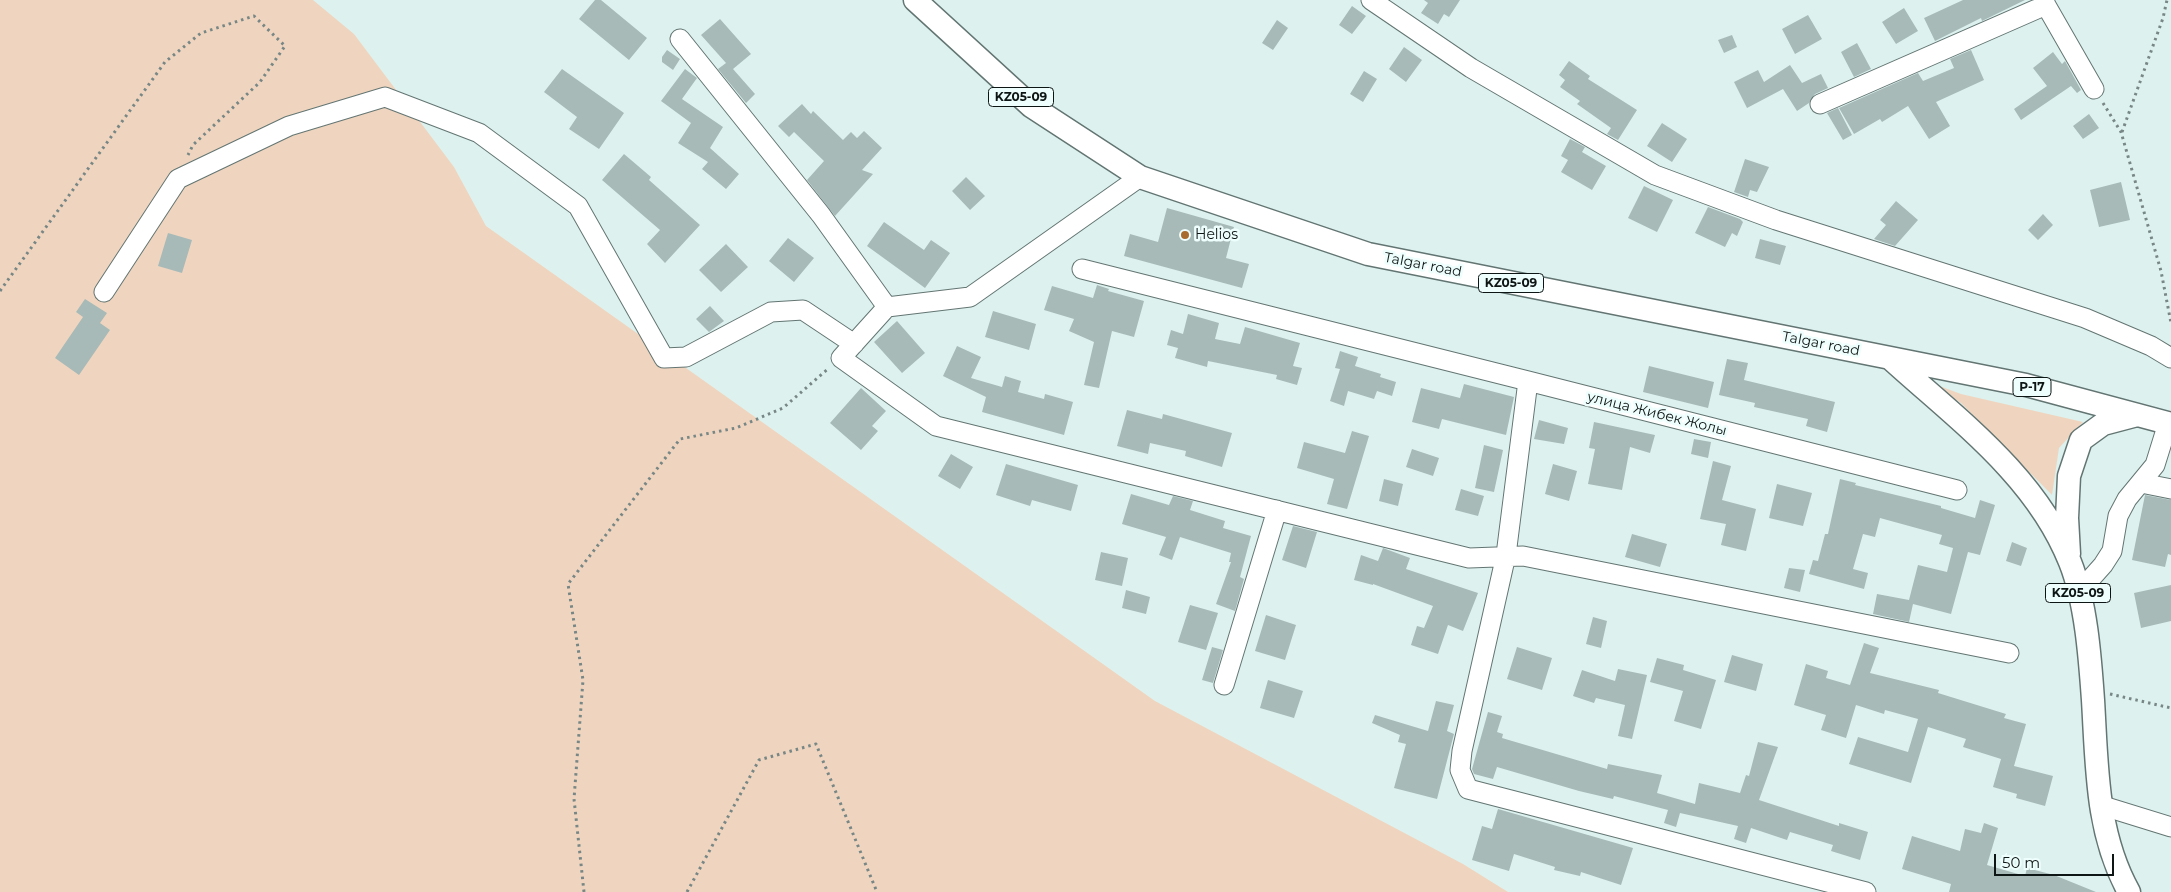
<!DOCTYPE html>
<html>
<head>
<meta charset="utf-8">
<style>
  body { margin:0 }
  #map { position:relative; width:2171px; height:892px; overflow:hidden; background:#ddf2ef; font-family:Montserrat,sans-serif }
  canvas { display:block }
  .scale { position:absolute; left:1994px; top:854px; width:120px; height:22px; box-sizing:border-box; border:2px solid #0e1615; border-top:0; padding-left:6px; font-size:15px; line-height:18px; white-space:nowrap; color:#0e1615; -webkit-text-stroke:4px #eefefc; paint-order:stroke }
</style>
</head>
<body>
<div id="map">
<canvas width="2171" height="892"></canvas>
<div class="scale">50 m</div>
</div>
<script>
const g = document.querySelector('canvas').getContext('2d');
g.lineJoin = 'round';
function fillPath(path, color) { g.fillStyle = color; g.fill(path, 'evenodd'); }
function trace(path, color, width, dash) { g.strokeStyle = color; g.lineWidth = width; g.lineCap = dash ? 'butt' : 'round'; g.setLineDash(dash || []); g.stroke(path); }
function drawText(font, color, halo, rows, align = 'center') {
  g.font = font + ' Montserrat,sans-serif'; g.lineWidth = 5; g.setLineDash([]); g.textBaseline = 'middle'; g.strokeStyle = halo; g.fillStyle = color; for (const [text, x, y, turn = 0] of rows) {
    g.save(); g.translate(x, y); g.rotate((+turn || 0) * Math.PI / 180); g.textAlign = isNaN(turn) ? turn : align; if (halo) g.strokeText(text, 0, 0); g.fillText(text, 0, 0); g.restore();
  }
}
fillPath(new Path2D(`
  M0 0H313L354 34 454 167 486 226 1155 701 1463 864 1508 892H0Z
  M1926 381 1961 394 2083 422 2059 448 2052 495 1961 403Z`), '#efd5bf');
fillPath(new Path2D(`
  M595 0H601L647 38 629 60 579 19Z
  M1424 0H1460L1449 17 1444 14 1438 24 1421 13 1428 3Z
  M1963 0H2025L1982 21 1981 18 1935 41 1924 18Z
  M1352 6 1366 16 1352 34 1339 25Z
  M1904 8 1918 31 1896 44 1882 22Z
  M1808 15 1822 39 1795 54 1782 29Z
  M720 19 751 54 733 69 755 94 746 103 718 69 726 63 701 35Z
  M1277 20 1288 28 1273 50 1262 43Z
  M1732 35 1737 47 1724 53 1718 40Z
  M1857 43 1871 69 1854 77 1841 52Z
  M1404 47 1422 60 1406 82 1389 69Z
  M667 50 680 59 673 70 662 62V57Z
  M1971 50 1984 80 1936 102 1950 126 1929 139 1908 106 1882 122 1880 119 1854 134 1839 108 1918 73 1923 81 1954 68 1950 59Z
  M2053 52 2062 64 2065 61 2081 90 2077 93 2071 86 2021 120 2014 109 2047 86 2033 68Z
  M1569 61 1590 76 1588 79 1637 110 1618 140 1607 134 1611 128 1577 104 1580 101 1560 87 1565 80 1559 75Z
  M1790 65 1802 83 1821 74 1828 88 1815 94 1809 103 1797 111 1783 89 1747 108 1734 82 1758 70 1764 82Z
  M562 69 624 113 599 149 569 129 577 117 544 92Z
  M685 69 697 78 682 99 723 127 710 148 739 174 726 189 702 169 708 162 678 143 691 123 661 101Z
  M1364 71 1377 79 1363 102 1350 94Z
  M802 104 811 114 813 111 843 140 851 132 857 138 864 131 882 148 862 170 873 174 835 216 807 180 824 161 794 132 789 137 778 126Z
  M1838 108 1852 135 1843 140 1827 113Z
  M2089 114 2099 128 2083 139 2073 126Z
  M1662 123 1687 139 1672 162 1647 146Z
  M1570 139 1585 147 1582 152 1606 166 1592 190 1561 172 1568 160 1561 156Z
  M624 154 651 177 649 180 700 225 665 263 647 244 660 230 602 180Z
  M1745 159 1769 167 1757 192 1750 190 1748 197 1734 192Z
  M966 177 985 196 970 210 952 191Z
  M2121 182 2130 220 2099 227 2090 190Z
  M1644 186 1673 200 1657 232 1628 218Z
  M1896 201 1918 220 1895 246 1874 239 1886 225 1880 220Z
  M1708 207 1740 219 1743 222 1737 236 1732 233 1725 247 1695 233Z
  M1167 208 1234 227 1226 258 1249 264 1242 288 1124 256 1130 234 1158 242Z
  M2043 214 2053 225 2038 240 2028 230Z
  M884 222 924 250 931 240 950 253 925 288 867 246Z
  M168 233 192 240 182 273 158 266Z
  M788 238 814 258 794 282 769 261Z
  M1760 239 1786 246 1780 265 1755 258Z
  M726 244 748 267 721 292 699 270Z
  M1097 285 1109 289 1108 291 1144 301 1134 337 1112 331 1099 388 1084 385 1094 342 1069 331 1074 319 1044 310 1052 286 1093 298Z
  M85 299 107 313 100 323 110 330 79 375 55 358 83 317 76 312Z
  M710 306 724 321 709 332 696 319Z
  M993 311 1036 324 1029 350 985 337Z
  M1188 314 1219 323 1215 339 1240 344 1245 327 1300 343 1293 366 1302 368 1297 385 1276 379 1277 375 1208 361 1207 367 1175 358 1178 348 1167 345 1171 330 1183 334Z
  M897 321 925 353 902 373 874 342Z
  M957 346 981 357 971 378 1002 387 1005 376 1021 381 1018 392 1044 399 1045 394 1073 402 1064 435 982 412 986 397 943 376Z
  M1340 351 1358 357 1355 366 1381 374 1380 377 1396 382 1392 396 1377 391 1374 399 1348 391 1344 406 1330 401 1340 369 1335 368Z
  M1727 359 1748 363 1744 380 1835 402 1827 432 1806 426 1808 419 1754 407 1755 403 1719 395Z
  M1649 366 1714 382 1708 408 1643 392Z
  M1464 384 1514 397 1506 435 1442 419 1439 429 1412 422 1421 388 1460 398Z
  M861 388 886 411 872 426 878 431 861 450 830 423Z
  M1127 410 1162 419 1163 414 1232 433 1222 467 1185 456 1186 451 1150 443 1148 454 1117 446Z
  M1539 420 1568 428 1564 444 1534 439Z
  M1594 422 1655 435 1650 453 1630 447 1622 490 1588 484 1595 449 1589 448Z
  M1352 431 1369 436 1347 509 1327 504 1334 479 1297 468 1304 442 1345 453Z
  M1694 439 1711 442 1708 458 1691 454Z
  M1484 445 1503 450 1494 492 1475 488Z
  M1412 449 1439 458 1433 476 1406 467Z
  M951 454 973 467 960 489 938 476Z
  M1713 461 1731 466 1722 500 1756 509 1746 551 1721 545 1726 524 1700 519Z
  M1006 464 1078 485 1071 511 1032 500 1030 506 996 495Z
  M1553 464 1577 471 1569 501 1545 494Z
  M1384 479 1403 484 1398 506 1379 501Z
  M1840 479 1856 483 1855 485 1941 506V508L1975 518 1980 500 1995 505 1980 555 1968 552 1951 614 1913 604 1909 622 1873 614 1877 594 1909 600 1918 565 1947 572 1953 548 1939 544 1942 535 1880 518 1875 537 1863 534 1853 569 1868 573 1864 589 1809 574 1813 560 1818 561 1825 534H1828Z
  M1777 484 1812 493 1803 526 1769 518Z
  M1461 489 1484 496 1478 516 1455 510Z
  M1131 494 1169 505 1173 496 1193 501 1190 510 1225 521 1223 528 1251 536 1240 577 1244 579 1235 611 1216 604 1231 562H1229L1231 553 1180 537 1172 560 1159 555 1166 537 1122 524Z
  M2145 495 2171 500V555L2168 554 2165 567 2132 560Z
  M1293 526 1317 532 1306 568 1282 560Z
  M1632 534 1667 544 1660 567 1625 557Z
  M2012 542 2027 548 2021 566 2006 561Z
  M1383 548 1410 558 1406 569 1478 593 1463 631 1448 625 1438 654 1411 645 1417 626 1424 628 1433 606 1373 584V585L1354 580 1361 555 1378 561Z
  M1101 552 1128 558 1122 586 1095 580Z
  M1789 568 1805 570 1800 592 1784 588Z
  M2171 585V621L2141 628 2134 593Z
  M1126 590 1150 597 1146 614 1122 608Z
  M1190 605 1218 613 1206 650 1178 642Z
  M1266 615 1296 625 1285 660 1255 651Z
  M1593 617 1607 621 1601 648 1586 644Z
  M1864 643 1879 648 1870 673 1939 690 1938 693 2006 714 2004 718 2026 724 2014 766 2053 776 2045 806 2016 798 2017 794 1993 787 2001 759 1963 747 1966 739 1928 727 1911 783 1849 764 1858 737 1908 752 1918 719 1885 710 1884 714 1856 705 1846 738 1821 730 1826 715 1794 705 1806 664 1828 671 1826 678 1850 685Z
  M1212 647 1223 650 1213 683 1202 680Z
  M1517 647 1552 658 1542 690 1507 679Z
  M1732 655 1763 664 1756 691 1724 682Z
  M1657 658 1684 665 1683 670 1716 680 1701 729 1674 721 1683 691 1650 682Z
  M1618 669 1647 675 1632 739 1618 736 1625 705 1596 698 1594 703 1573 696 1582 670 1615 681Z
  M1268 680 1303 691 1294 718 1260 708Z
  M1436 701 1454 705 1447 731 1454 734 1437 799 1394 788 1406 744 1398 742 1400 735 1372 723 1375 715 1428 731Z
  M1488 712 1502 716 1497 732 1503 734 1502 738 1607 769 1608 764 1662 775 1657 793 1695 804 1699 783 1740 793 1746 775 1749 776 1758 742 1778 747 1759 800 1839 826V823L1868 832 1860 860 1831 851 1833 845 1790 832 1787 840 1751 828 1746 843 1734 839 1738 826 1680 813 1676 827 1664 823 1668 810 1614 796 1613 799 1579 791 1497 767 1493 779 1474 774 1472 769Z
  M1498 809 1633 848 1621 885 1581 872 1580 876 1554 870 1555 867 1514 854 1509 871 1472 860 1482 826 1492 829Z
  M1984 823 1998 828 1987 865 2025 876 2027 868 2054 875 2096 892H1949L1951 884 1902 869 1912 836 1960 851 1965 829 1981 833Z`), '#a7bab8');
const minor = new Path2D(`
  M1371 0 1471 68 1655 175 1776 220 2085 318 2151 346 2171 358
  M2043 0 2094 89
  M680 39 821 215 887 307 970 297 1140 177
  M1820 104 2046 5
  M1082 269 1528 381
  M104 292 178 179 289 126 385 97 479 133 578 206 664 358 686 357 771 312 803 310 854 344
  M887 307 841 358 936 426 1469 558 1523 556 2009 653
  M2141 483 2171 489
  M2078 593 2103 565 2112 551 2118 516 2127 499 2155 465 2168 423
  M1224 685 1277 510
  M2100 805 2171 827
  M1866 892 1468 789 1460 770 1462 751 1506 555 1528 381 1957 490`);
const major = new Path2D(`
  M915 0 1031 106 1140 177 1368 254 2026 385 2171 424
  M1891 359C1957 419 2036 476 2070 562 2086 602 2090 657 2093 700 2097 766 2096 833 2129 892
  M2069 554 2067 518 2069 476 2081 440 2103 424 2137 415`);
trace(minor, '#637572', 21);
trace(major, '#637572', 25);
trace(new Path2D(`
  M2103 103 2121 132 2161 271 2171 323
  M2122 132 2163 18 2167 0
  M0 291 165 62 201 33 254 16 285 46 260 82 193 145 188 155
  M2110 694 2171 708
  M584 892 574 799 583 680 568 584 680 439 736 428 783 408 829 368
  M687 892 759 760 816 744 877 892`), '#788785', 3, [2.5, 4]);
trace(minor, '#fff', 19);
trace(major, '#fff', 22);
for (const [x, y, r, color] of [
  [1185,235,5,"#a96c2f"]
]) { const dot = new Path2D(); dot.arc(x, y, r, 0, 2 * Math.PI); g.fillStyle = color; g.fill(dot); trace(dot, '#eefefc', 2); }
for (const [x, y, w] of [
  [1021,97,65],
  [1511,283,65],
  [2032,387,38],
  [2078,593,65]
]) { const box = new Path2D(); box.roundRect(x - w / 2, y - 9.5, w, 19, 4); g.fillStyle = '#eefefc'; g.fill(box); trace(box, '#0e1615', 1); }
drawText('bold 12px', '#0e1615', null, [
  ["KZ05-09",1021,97],
  ["KZ05-09",1511,283],
  ["P-17",2032,387],
  ["KZ05-09",2078,593]
]);
drawText('14px', '#0e1615', '#eefefc', [
  ["Helios",1195,235]
], 'left');
drawText('14px', '#0e1615', '#eefefc', [
  ["Talgar road",1423,265,11],
  ["Talgar road",1821,344,11],
  ["улица Жибек Жолы",1657,414,14]
]);
</script>
</body>
</html>
